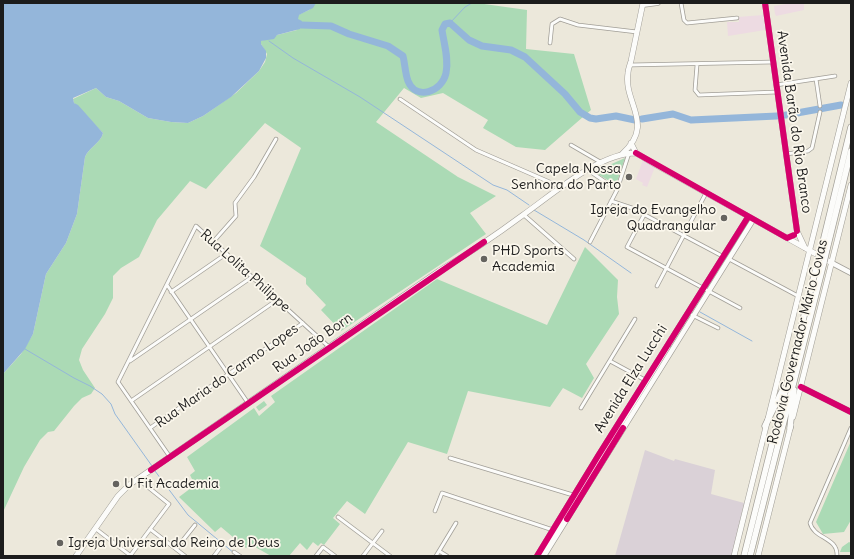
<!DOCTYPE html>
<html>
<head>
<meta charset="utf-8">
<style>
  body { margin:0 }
  #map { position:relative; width:854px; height:559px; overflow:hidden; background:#ece8db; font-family:Delius,sans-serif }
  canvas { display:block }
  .frame { position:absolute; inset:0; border:4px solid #1c1c1c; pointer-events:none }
</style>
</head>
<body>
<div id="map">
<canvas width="854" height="559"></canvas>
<div class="frame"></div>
</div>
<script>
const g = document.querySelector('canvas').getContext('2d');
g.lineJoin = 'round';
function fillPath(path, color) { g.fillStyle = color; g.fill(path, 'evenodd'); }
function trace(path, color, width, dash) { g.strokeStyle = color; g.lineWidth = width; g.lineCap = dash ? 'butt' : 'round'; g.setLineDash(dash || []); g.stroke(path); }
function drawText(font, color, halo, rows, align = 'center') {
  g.font = font + ' Delius,sans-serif'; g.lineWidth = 3.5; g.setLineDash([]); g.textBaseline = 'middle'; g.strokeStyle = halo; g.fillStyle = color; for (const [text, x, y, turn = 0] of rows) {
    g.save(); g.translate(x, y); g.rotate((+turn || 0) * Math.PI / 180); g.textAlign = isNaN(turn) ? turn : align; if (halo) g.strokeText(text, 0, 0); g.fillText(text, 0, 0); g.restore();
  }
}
fillPath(new Path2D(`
  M792 3H804V10L776 16 775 14 774 6Z
  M763 15 765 30 728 36 727 22H739L738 17Z
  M643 160 655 167 647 187 642 185 643 183 636 179Z`), '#eddbe2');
fillPath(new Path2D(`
  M645 450 674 461 675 459 715 470 711 494 744 503 732 556H615Z`), '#dad1d7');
fillPath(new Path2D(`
  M316 3H477L527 10 526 49 574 54 591 110 545 150 516 147 483 128 488 120 443 93 421 98 404 88 376 122 458 177 496 196 470 213 486 234 341 331 321 310 326 305 306 284V278L260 246 301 148 265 123 206 189 190 181 157 220 139 257 121 268 113 276V298L105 314 82 349 79 360 83 370 95 388 91 394 82 398 74 406 54 431 48 432 40 440 24 467 3 512V374L21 354 33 334 46 274 66 243 77 214 85 157C89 147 101 143 103 133L74 103 73 99 96 88 106 97 119 101 148 118 171 122 188 123 203 116 236 93 259 71 265 62 267 54 261 44V41L277 35 297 30 298 15 309 10Z
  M625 158 616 185 596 173V171Z
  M585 247 618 280 617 297 619 314 586 364 594 378 582 398 563 388 550 407 468 391 447 454 408 442 365 514 347 501 333 518 340 524 324 545 321 543 318 546 313 542 307 550 300 543 289 556H271L250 544 246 548 221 527 215 532 179 497 195 485 190 475 195 471 187 457 254 408 259 416 275 402 271 396 437 279 547 325Z
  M264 401 267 405 259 411 256 407Z
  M851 441V520L844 532 823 534 816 522Z
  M849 542 851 543V552H840L842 547Z`), '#abdab5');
fillPath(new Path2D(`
  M3 3H316L313 8 299 15 298 19 302 21 300 29 277 35 274 39 261 41V44L266 51V58L259 71 231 97 203 116 188 123 171 122 148 118 119 101 106 97 96 88 73 98 74 103 78 105 103 133C101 143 89 147 85 157L77 214 66 243 46 274 33 334 25 349 3 374Z`), '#94b6da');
trace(new Path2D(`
  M450 23 465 7 472 3
  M269 41 293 58 360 97 493 185 507 190 529 205
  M534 210 584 240 631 273
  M700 312 752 341
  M25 349 74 378 90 386 102 394 111 404 115 414 152 466
  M155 471 188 515 234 553`), '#94b6da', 1);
trace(new Path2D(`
  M301 25 331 26 349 34 388 46 403 56C405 64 405 73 408 81 416 101 442 92 446 73 449 59 444 44 442 30L445 24 450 23 469 40 482 46 511 50 525 57 565 94 580 112 590 118 596 119 616 116 635 120
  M786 115 841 105
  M642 119 673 114 691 120 777 116`), '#94b6da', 7);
const pedestrian = new Path2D(`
  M541 556 669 347`);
const minor = new Path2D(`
  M681 3 684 20 687 23 737 18
  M550 43 552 24 560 19 578 25 637 32
  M630 65 773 62
  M697 65 695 90 699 95 777 92
  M816 79 820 106
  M776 85 835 76
  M400 99 476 150 561 187
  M571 145 602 163
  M786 154 808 151 812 148 820 112
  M588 170 617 190
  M611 201 632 208 724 257
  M524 215 574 259
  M644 215 627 247 740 308
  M213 242 236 216 235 203 254 177 276 139
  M590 242 617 190 629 153
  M729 259 798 296
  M167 285 248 403
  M657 286 706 193
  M171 292 226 254
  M692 315 718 328
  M130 361 252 277
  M610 361 645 380
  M131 401 277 300
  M581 408 635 319
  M150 428 303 323
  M170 457 118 382 196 226 329 347
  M450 458 573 495
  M435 511 442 493 553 530
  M338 517 390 556
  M96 529 131 556
  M150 529 185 556
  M176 549 195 525
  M439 551 447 556
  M234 552 240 556
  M130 556 169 504 138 479
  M214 556 220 548
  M316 556 323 547 335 556
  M363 556 382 531
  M436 556 456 523
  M837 556C838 537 814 539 810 523L851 428`);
const tertiary = new Path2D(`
  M643 5 658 3`);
const secondary = new Path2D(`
  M832 263 851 273
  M801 387 851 412
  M537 556 598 456 748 217
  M544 556 753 220`);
const primary = new Path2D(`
  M765 3 797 231 805 248
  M631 143 636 153 656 165 832 263
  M622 154C656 124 623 103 628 73 628 69 630 65 631 61 635 42 639 22 643 3
  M793 417 851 185
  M76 556 118 496 129 485 439 271C468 254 496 235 523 215 553 194 599 153 636 153
  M734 556 851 83
  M758 556 791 425`);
const motorway = new Path2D(`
  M822 246 851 127
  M827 249 851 151
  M765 426 783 389
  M790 428 794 390
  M744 556 818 260
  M750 556 824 262`);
trace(pedestrian, '#a19e97', 4);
trace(minor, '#a19e97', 4.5);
trace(tertiary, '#a19e97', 5.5);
trace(secondary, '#a19e97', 6);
trace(primary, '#a19e97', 6);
trace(motorway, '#a19e97', 7);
trace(pedestrian, '#fcfcfa', 2.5);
trace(minor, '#fcfcfa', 3);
trace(tertiary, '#fcfcfa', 4);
trace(secondary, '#fcfcfa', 4.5);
trace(primary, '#fcfcfa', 5);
trace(motorway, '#fcfcfa', 5.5);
const motorwayBridge = new Path2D(`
  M818 260 822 246
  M824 262 827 249`);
trace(motorwayBridge, '#a19e97', 7, []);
trace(motorwayBridge, '#fcfcfa', 5.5);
trace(new Path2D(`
  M765 3 797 231
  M636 153 787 238 794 235
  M801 387 851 412
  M151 470 484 242
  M567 519 623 428
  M537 556 598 456 748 217`), '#d6006c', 6);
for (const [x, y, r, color] of [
  [629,177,4,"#65635f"],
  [724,218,4,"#65635f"],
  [484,259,4,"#65635f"],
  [116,484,4,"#65635f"],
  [60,543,4,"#65635f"]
]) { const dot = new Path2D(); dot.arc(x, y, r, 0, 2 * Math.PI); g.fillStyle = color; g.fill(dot); trace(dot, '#fbf7ec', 1.5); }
drawText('14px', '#1c1c1c', '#fbf7ec', [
  ["Avenida Barão do Rio Branco",794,122,82],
  ["Rua Lolita Philippe",245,271,42],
  ["Rodovia Governador Mário Covas",798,342,-76],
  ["Rua João Born",313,343,-35],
  ["Rua Maria do Carmo Lopes",227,376,-35],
  ["Avenida Elza Lucchi",631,379,-58]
]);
drawText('14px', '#1c1c1c', '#fbf7ec', [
  ["Capela Nossa",621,169,"right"],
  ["Senhora do Parto",621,185,"right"],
  ["Igreja do Evangelho",716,210,"right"],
  ["Quadrangular",716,226,"right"],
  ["PHD Sports",492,251],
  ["Academia",492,267],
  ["U Fit Academia",124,484],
  ["Igreja Universal do Reino de Deus",68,543]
], 'left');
</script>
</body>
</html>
